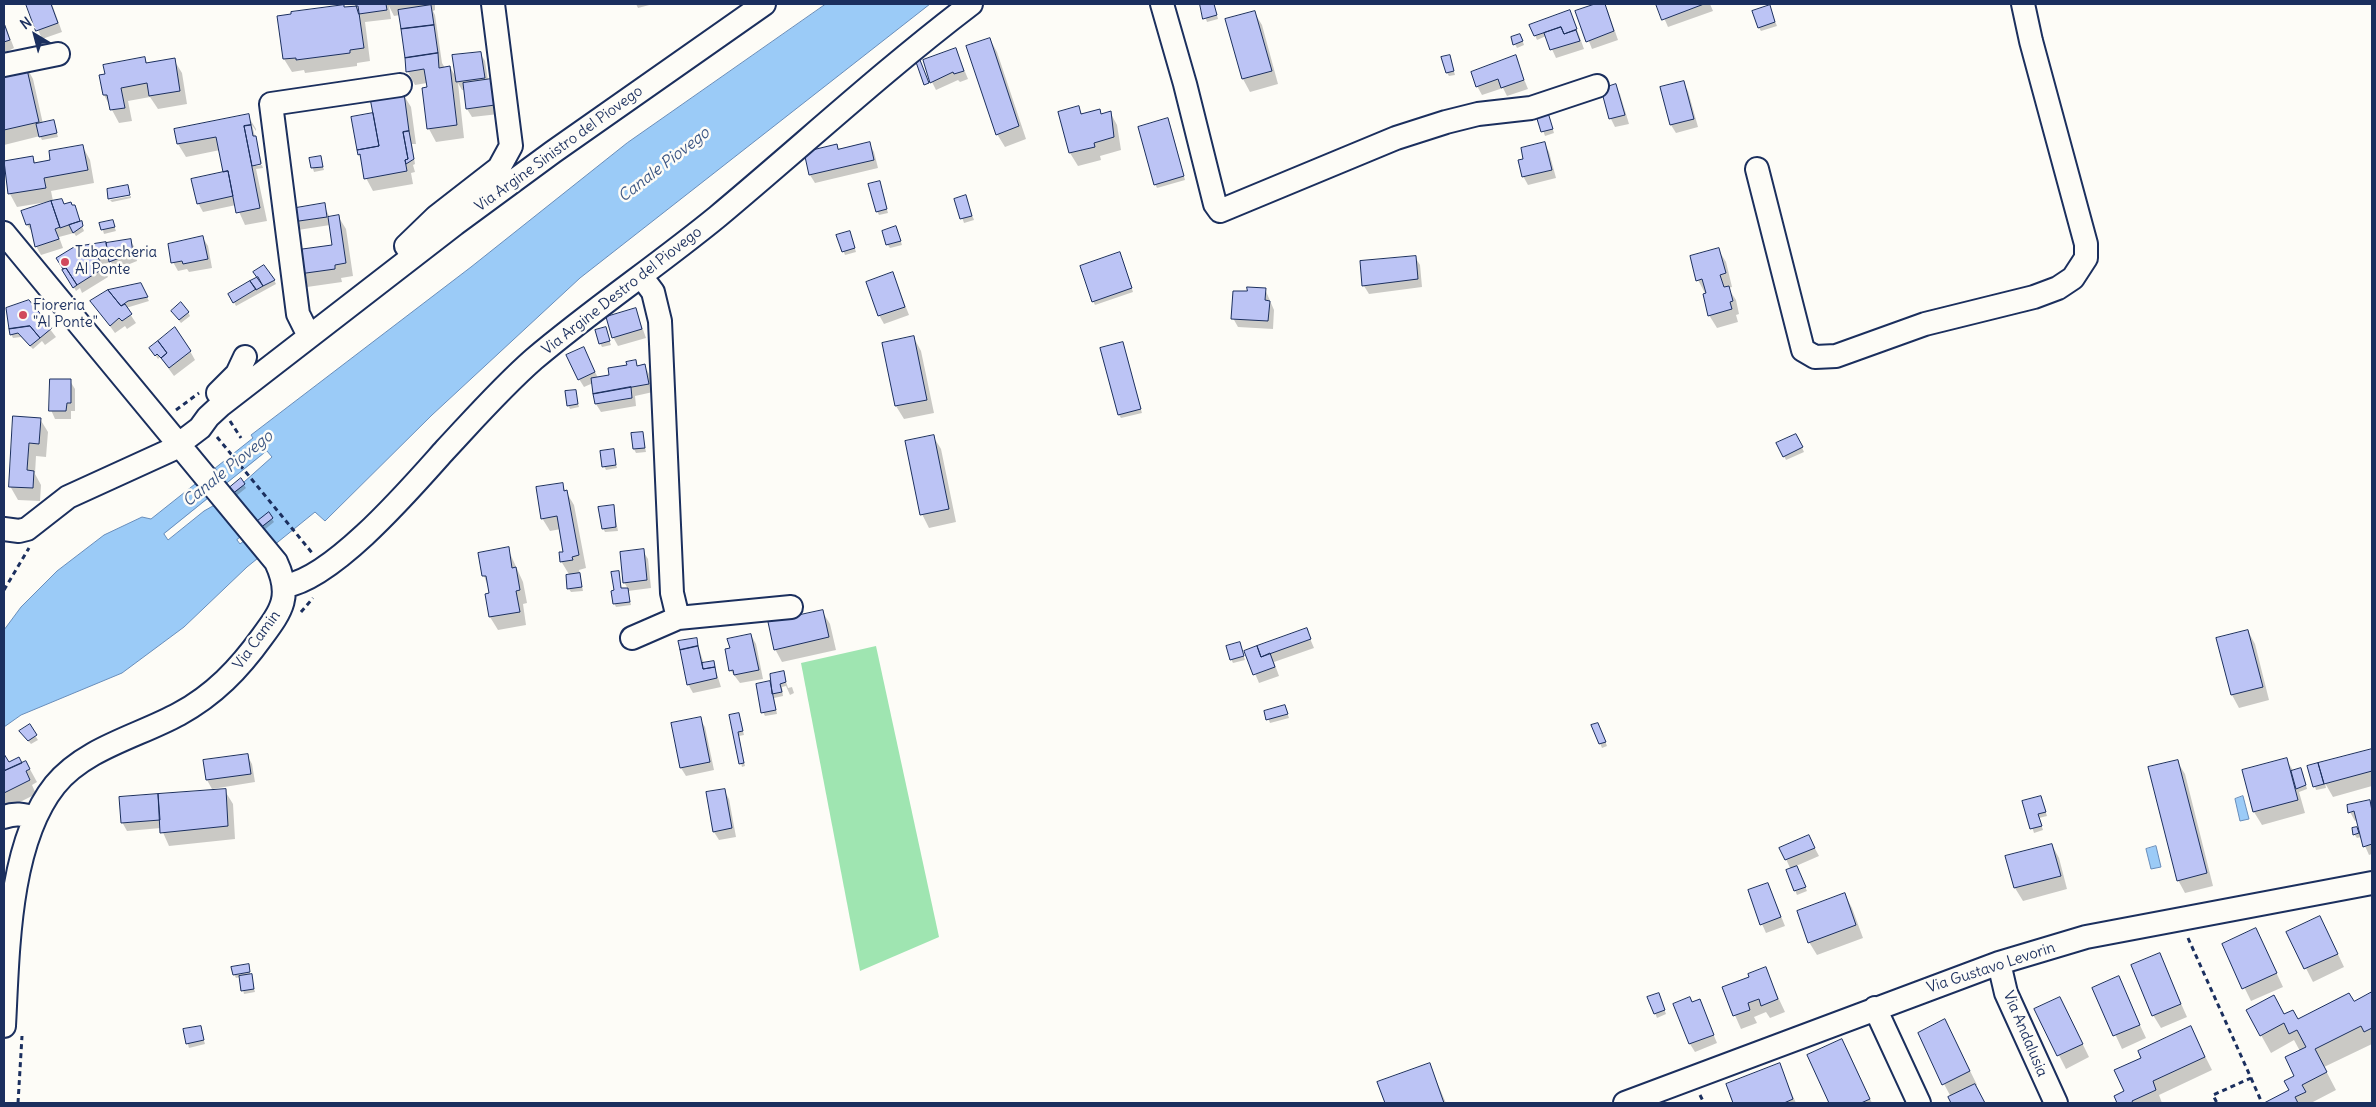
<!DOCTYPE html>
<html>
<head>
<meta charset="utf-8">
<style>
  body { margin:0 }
  #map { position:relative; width:2376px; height:1107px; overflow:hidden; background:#fdfcf7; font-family:Delius,sans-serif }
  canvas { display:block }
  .frame { position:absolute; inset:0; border:5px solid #1b2f5e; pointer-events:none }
  .north { position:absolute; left:10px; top:10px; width:50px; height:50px; -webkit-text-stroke:4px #fdfcf7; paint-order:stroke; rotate:323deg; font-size:14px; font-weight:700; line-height:20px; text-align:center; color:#1b2f5e }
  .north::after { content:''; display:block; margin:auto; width:18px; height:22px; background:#1b2f5e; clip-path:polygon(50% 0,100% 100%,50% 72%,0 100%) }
</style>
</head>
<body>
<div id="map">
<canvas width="2376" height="1107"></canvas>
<div class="frame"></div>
<div class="north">N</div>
</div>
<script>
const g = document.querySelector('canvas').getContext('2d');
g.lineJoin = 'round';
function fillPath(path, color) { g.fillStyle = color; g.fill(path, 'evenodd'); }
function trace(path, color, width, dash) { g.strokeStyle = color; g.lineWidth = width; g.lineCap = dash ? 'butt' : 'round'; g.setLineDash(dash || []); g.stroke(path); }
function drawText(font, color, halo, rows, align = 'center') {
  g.font = font + ' Delius,sans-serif'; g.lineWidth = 5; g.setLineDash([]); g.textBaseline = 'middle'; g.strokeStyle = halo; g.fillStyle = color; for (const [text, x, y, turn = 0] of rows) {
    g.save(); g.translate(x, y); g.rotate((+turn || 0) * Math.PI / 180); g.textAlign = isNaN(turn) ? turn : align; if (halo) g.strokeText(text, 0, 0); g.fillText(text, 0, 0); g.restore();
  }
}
fillPath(new Path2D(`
  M876 646 939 937 860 971 801 663Z`), '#9fe5b1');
const water = new Path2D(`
  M826 4H930L580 278 432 415 325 521 315 512 247 567 184 627 122 673 21 715 4 727V630L21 607 57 571 104 535 142 517 151 519 253 438 251 435 471 267 627 143ZM267 451 272 457 244 482 245 484 227 498 204 511 168 540 164 534ZM269 513 273 518 240 544 237 540Z
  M2243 796 2249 819 2240 821 2235 799Z
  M2156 846 2161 867 2151 869 2146 849Z`);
fillPath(water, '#9bcbf7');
trace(water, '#688dba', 1);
fillPath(new Path2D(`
  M27 4H52L62 32 42 39Z
  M359 4H435V10L433 11 435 15 442 63 445 68 450 67 457 79 480 53 485 61 488 80H491L496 89 499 114 472 117 467 109 465 90H462L458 83 464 138 436 142 429 129 423 89 428 88 427 83 415 85 408 72 400 15 394 16 389 6 391 19 365 22 370 61 357 63V66L305 73 304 70 292 72 284 59 344 6 345 9 359 7Z
  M636 4H653L638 8Z
  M1201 4H1214L1218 19 1207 22Z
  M1599 4H1604L1608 11 1618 40 1592 49 1577 11Z
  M1658 4H1710L1713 11 1668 27Z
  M1771 11 1777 26 1761 31 1759 28Z
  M1254 12 1262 25 1278 84 1250 92 1243 79Z
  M1572 16 1584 49 1556 58 1546 36 1537 40 1531 26Z
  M4 22 14 48 4 53Z
  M990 39 997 52 1026 139 1005 147 997 134Z
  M1522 39 1524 45 1517 48 1515 44Z
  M956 50 968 79 960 82 958 80 936 90 932 82Z
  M1515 57 1528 89 1507 96 1503 88 1482 95 1477 86Z
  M145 59 148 64 174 60 182 73 187 104 158 109 150 97 128 101 132 121 119 123 104 95Z
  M1451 61 1455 75 1449 76 1447 73Z
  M26 66 33 79 43 124 54 122 58 137 42 140 40 136 4 145V74Z
  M1683 82 1688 91 1698 127 1676 133 1671 125 1661 88Z
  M1615 86 1620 94 1629 124 1615 127 1611 119 1602 90Z
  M403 94 411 107 416 144H412L415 164 413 165 415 172 411 173 413 184 373 191 366 178 359 154Z
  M1078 108 1083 115 1099 110 1102 115 1110 112 1117 125 1121 150 1100 156 1101 160 1078 166 1070 153 1060 113Z
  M1536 110 1547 111 1554 133 1545 136Z
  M248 116 256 129V131L252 125 262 163 256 164V166L262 165 263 168 256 169 267 221 245 225 236 205 203 212 198 203 225 173 220 150 186 157 178 144Z
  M1170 124 1185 180 1157 188 1155 184Z
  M869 143 874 152 878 168 815 183 810 175 836 146 839 151Z
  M1544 143 1549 152 1556 178 1528 185 1523 176 1525 160Z
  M83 147 90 160 94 183 51 191 53 201 17 207 10 194 33 158 36 164 52 161Z
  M320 157 324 170 314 172 310 159Z
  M879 182 888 213 879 215 877 211Z
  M131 196V198L112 202 110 200Z
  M965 196 974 220 964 223 956 200Z
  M324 205 330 218 338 216 346 229 353 276 341 278 342 282 307 287 300 273 333 246 330 225 298 230 293 221Z
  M64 206H74L84 231 76 236 74 233 59 237 63 248 41 255 36 246 33 233 27 225 22 212Z
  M112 221 116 231 104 234 101 224Z
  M898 232 902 245 890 248 887 244Z
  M838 236H851L856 252 845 255Z
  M203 238 208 246 212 268 189 272 187 269 178 271 173 262Z
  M130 240 135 248 137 261 115 270 111 262 101 265 108 277 82 293 80 288 76 291 58 259Z
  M1718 249 1726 262 1732 287 1728 288 1736 300 1739 314 1736 315 1738 322 1717 328 1709 315 1706 295 1698 280Z
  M1415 257 1420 265 1422 287 1369 294 1364 286Z
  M1122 258 1133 292 1095 305 1093 301Z
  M893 274 909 315 884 324 879 315Z
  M258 278 274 280 276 284 236 306 230 294Z
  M140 285 149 301 126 308 136 323 127 329 125 326 115 333 92 302Z
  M1265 289 1274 310 1273 329 1238 327 1233 318 1248 293Z
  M29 302 56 337 45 345 42 341 33 349 21 337 13 338 11 334Z
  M636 310 646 338 618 346 613 337Z
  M188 312 190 316 181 323 175 315Z
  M605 328 611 345 602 347 600 343Z
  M914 338 921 351 934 413 904 419 896 406 884 344Z
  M1122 343 1142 413 1121 418 1119 415Z
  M190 351 195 360 174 376 160 357 158 359 153 352Z
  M588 357 598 378 611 376 635 362 638 367 645 366 649 374 653 392 635 396 636 406 601 412 596 404 593 383 584 387 579 379Z
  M70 381 75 389V411H71V419H55L51 410Z
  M575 391 579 407 570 409 568 405Z
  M14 417 40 419 48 432 46 457 36 456 35 474 41 485 40 501 18 500 10 486Z
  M642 433 646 452 636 453 634 449Z
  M933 436 941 449 956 522 929 528 922 514Z
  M1798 439 1804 452 1786 460 1778 444Z
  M613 450 617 468 606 470 604 466Z
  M244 485 246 488 230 501 226 497Z
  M562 485 574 505 586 568 579 570 583 591 571 592 569 589 570 576 561 561 564 553 561 529 550 531 542 518Z
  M613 506 618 531 605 532 603 528Z
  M272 519 274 522 258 535 254 531Z
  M508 549 523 582 527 603 523 604 526 625 498 630 490 617 486 595 491 594 484 576Z
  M643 551 648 559 651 588 628 591 631 605 616 607 614 603 618 572 622 590 628 589 624 582Z
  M822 611 830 624 836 650 782 662 775 649Z
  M1306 629 1314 648 1274 662 1279 676 1259 683 1246 652Z
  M2248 631 2255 644 2269 700 2239 708 2232 695Z
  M751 635 756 644 763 679 740 683 731 671Z
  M696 639 704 664 713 662 721 687 693 693 688 684Z
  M1241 648 1245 660 1233 663 1231 659Z
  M783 672 788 688 792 687 794 693 790 695 786 686 782 687 783 696 774 698 777 714 765 716 763 712 769 682 772 687Z
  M1285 706 1289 718 1270 723 1266 712Z
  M739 714 744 735 739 736 745 766 742 767 730 716Z
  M700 719 705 727 714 770 686 776 681 768Z
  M29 726 38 740 31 744 23 735Z
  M1593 726 1600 728 1607 746 1602 748Z
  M2372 750V786L2333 797 2325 783 2326 788 2316 790 2309 767Z
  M5 755 9 763 21 764 26 762 37 782 32 785 36 794 4 810Z
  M247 755 252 764 255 782 212 789 207 780 204 761Z
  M2286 759 2294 772 2300 769 2303 773 2307 789 2299 792 2305 813 2262 825 2254 812 2243 771Z
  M2177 761 2185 774 2213 886 2185 893 2178 880Z
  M724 790 729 799 736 837 719 840 714 832 707 793Z
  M225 791 233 804 235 839 169 846 161 828 127 831 122 822Z
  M2041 797 2047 816 2039 818 2043 830 2034 833 2024 802Z
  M2369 801 2372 807V854L2369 855 2361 837 2357 838 2354 834 2357 828 2360 834 2357 820 2355 821 2350 812Z
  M1809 837 1819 856 1796 866 1807 891 1797 895 1787 871 1791 870 1781 848Z
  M2052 845 2059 858 2067 889 2023 901 2015 888 2007 857Z
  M1768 884 1785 926 1766 933 1762 924Z
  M1845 895 1852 908 1863 938 1817 955 1809 942Z
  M2256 929 2283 987 2251 1001 2223 944Z
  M2327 931 2344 967 2313 982 2288 933Z
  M2159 954 2187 1017 2161 1028 2153 1015Z
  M248 966 255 992 244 994 240 977 236 978 234 974Z
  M1765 969 1785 1012 1770 1018 1766 1012 1754 1017 1757 1023 1741 1029 1723 988 1751 977Z
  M2118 978 2146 1038 2122 1049 2094 989Z
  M2372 993V1044L2324 1067 2336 1090 2311 1103H2267L2291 1091 2296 1077 2300 1051 2294 1040 2271 1053 2261 1035 2284 1015 2298 1021 2354 1003Z
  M1649 998H1660L1666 1014 1657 1018Z
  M2060 998 2089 1057 2066 1069 2036 1010Z
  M1699 1000 1717 1043 1695 1052 1690 1044 1692 1003Z
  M200 1027 205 1044 189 1048 184 1030Z
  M2191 1028 2212 1070 2159 1095 2162 1103H2119L2116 1097 2126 1092 2143 1058Z
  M1952 1034 1977 1085 1975 1086 1985 1103H1952L1949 1098 1951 1097 1944 1084Z
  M1842 1040 1849 1053 1872 1103H1831L1809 1055Z
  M1429 1064 1446 1103H1386L1379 1082Z
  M1779 1065 1796 1103H1734L1727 1085Z`), '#0003');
const building = new Path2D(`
  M26 4H51L58 23 36 31Z
  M356 4H386L387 10 359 14Z
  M1200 4H1214L1217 15 1203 19Z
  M1595 4H1605L1614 31 1586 42 1575 11Z
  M1656 4H1704L1662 20Z
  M344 5V7L358 6 364 48 350 50V53L296 60V58L283 59 277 16 291 14V12Z
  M431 5 434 25 401 29 398 10Z
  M1770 5 1775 22 1758 28 1752 11Z
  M1570 10 1577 29 1564 34 1561 27 1534 36 1529 25Z
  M1255 11 1272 71 1242 79 1225 19Z
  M4 23 10 40 4 42Z
  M434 25 438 53 405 58 401 29Z
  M1561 27 1564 34 1576 30 1580 41 1550 50 1544 33Z
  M1520 34 1523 41 1513 45 1511 37Z
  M990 38 1019 126 996 135 966 46Z
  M956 48 964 71 954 74 953 72 930 83 923 60Z
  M481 52 485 78 456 82 452 55Z
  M438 53 439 68 450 66 457 125 427 129 422 88 427 87 424 69 406 72 405 58Z
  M1450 55 1454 71 1446 73 1441 57Z
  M1516 55 1524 80 1501 88 1498 79 1476 87 1471 72Z
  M145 57 146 63 175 58 180 91 149 96 147 83 121 88 125 108 110 110 107 95H103L99 75 105 74 103 65Z
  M920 60 929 83 924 85 916 62Z
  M26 65 39 122 4 130V73Z
  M491 79 495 105 466 109 463 83Z
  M1684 81 1694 119 1670 125 1660 87Z
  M1616 84 1625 115 1609 119 1601 89Z
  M404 93 409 131 403 132 408 159 405 160 407 171 364 179 360 154 358 155 357 150 379 146 370 98Z
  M1079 106 1081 114 1100 109 1101 114 1111 111 1114 137 1094 143 1095 147 1069 153 1058 112Z
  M1546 106 1553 129 1541 132 1534 109Z
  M373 113 379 146 357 150 351 117Z
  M249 114 251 125 244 126 260 208 236 213 228 171 223 172 216 137 177 144 174 129Z
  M1168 118 1184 176 1154 185 1138 127Z
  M54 120 57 133 39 137 36 124Z
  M251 125 253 136H256L261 164 252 166 244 126Z
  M409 131 414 159 406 164 405 160 408 159 403 132Z
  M870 142 874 160 809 175 804 152 837 144 838 149Z
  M1545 142 1552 170 1522 177 1518 160 1523 159 1521 148Z
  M83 145 88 170 44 178 46 188 8 194 4 161 33 156 34 163 50 160 49 151Z
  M321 156 323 167 311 168 309 158Z
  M228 171 233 196 197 204 191 179Z
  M880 181 887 209 876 212 868 184Z
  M128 185 130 195 108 199 107 189Z
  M966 195 972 216 960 219 954 199Z
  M62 199 64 204 71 202 72 205H75L80 221 60 228 51 201Z
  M51 201 60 227 55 229 59 239 35 247 30 224 26 225 21 211Z
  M325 203 327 217 292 222 290 209Z
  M339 215 346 263 335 265V269L299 274 295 250 332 245 328 217Z
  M113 220 115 227 101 230 99 223Z
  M82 221 83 226 73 233 69 225Z
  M896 226 901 241 886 245 882 231Z
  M850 231 855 248 842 252 836 235Z
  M203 236 208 259 183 264 182 261 171 263 168 244Z
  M131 239 133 253 109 262 106 243Z
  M106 242 108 254 97 256 104 268 77 285 66 268 63 269 56 258 74 247Z
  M1719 248 1726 273 1720 275 1724 287 1729 286 1733 301 1730 302 1732 309 1708 316 1703 294 1706 293 1702 279 1696 281 1690 256Z
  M1120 252 1132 288 1092 302 1080 266Z
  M1416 256 1418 279 1362 286 1360 261Z
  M264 265 275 280 263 286 253 272Z
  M66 268 77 285 73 288 62 270Z
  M893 272 905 307 878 316 866 282Z
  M258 277 263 286 256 290 250 281Z
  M250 281 256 289 233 303 228 294Z
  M141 283 148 297 128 301 121 306 108 290Z
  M1247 287 1266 288 1265 300 1270 301 1268 321 1231 319 1233 291H1247Z
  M108 290 121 306 125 304 132 314 122 321 119 318 110 326 90 301Z
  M29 300 52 328 40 338 30 326 9 329 6 308Z
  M181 302 189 312 179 320 171 311Z
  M636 308 642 329 612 338 606 317Z
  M30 326 40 338 30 346 18 333 10 335 9 329Z
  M175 327 191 351 169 368 161 358 167 353 158 341Z
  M606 327 610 341 599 344 595 330Z
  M914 336 927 400 895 406 882 343Z
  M158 341 167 353 161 358 157 354 155 356 149 348Z
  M1123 342 1141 409 1118 415 1100 348Z
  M584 347 595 372 578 380 566 355Z
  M636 360 637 366 645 364 649 384 593 394 591 378 609 375 608 368 627 365 626 362Z
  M50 379H71V403H67L66 411H49Z
  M631 387 632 398 595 404 593 394Z
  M576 390 578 404 567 406 565 391Z
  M13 416 41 418 39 444 29 443 27 470 34 471 33 488 9 487Z
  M643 432 645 448 633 449 631 433Z
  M1796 434 1803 447 1783 457 1776 443Z
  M934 435 949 509 920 515 905 441Z
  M614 449 616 465 602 467 600 451Z
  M241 478 245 484 227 498 223 493Z
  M563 483 564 491 567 490 579 555 572 557 573 560 560 562 559 552H563L557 516 541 519 536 487Z
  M614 505 616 527 602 529 598 507Z
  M269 512 273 518 255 532 250 527Z
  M509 547 512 568 516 567 520 590 516 591 520 612 489 617 485 594 489 593 486 576H482L478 553Z
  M644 549 647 580 623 583 620 552Z
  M619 571 621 588H628L630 602 613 604 611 591 614 590 611 572Z
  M580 573 582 587 567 589 566 575Z
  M823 610 829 637 774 650 768 622Z
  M1307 628 1311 639 1261 657 1257 646Z
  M2248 630 2263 687 2231 695 2216 638Z
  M751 634 759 670 734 675 733 670 729 671 725 649 730 648 727 639Z
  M697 638 698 646 680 650 678 641Z
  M1240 642 1244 656 1230 660 1226 646Z
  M698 646 703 669 715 667 717 678 687 685 680 650Z
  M1257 646 1261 657 1270 653 1275 667 1253 675 1244 651Z
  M714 661 715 667 703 669 702 663Z
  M784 671 786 682 780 684 782 692 772 694 770 674Z
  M770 681 776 710 761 713 756 684Z
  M1285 705 1288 714 1266 720 1264 711Z
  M739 713 743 731 738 732 744 763 739 764 729 715Z
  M701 717 710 762 680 768 671 723Z
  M1598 723 1606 742 1599 744 1591 725Z
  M30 724 37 735 28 741 19 731Z
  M2372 749V771L2324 784 2318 763Z
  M4 754 9 762 19 757 22 763 4 771Z
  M248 754 251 774 206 780 203 760Z
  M2287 758 2298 800 2253 812 2242 770Z
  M2178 760 2207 873 2177 881 2148 767Z
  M26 761 30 769 26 771 30 780 4 793V771Z
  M2318 763 2324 784 2313 787 2307 766Z
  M2301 768 2306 785 2296 789 2291 771Z
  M226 789 228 826 160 833 158 794Z
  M725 789 732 828 713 832 706 792Z
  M158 794 160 820 121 823 119 797Z
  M2041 796 2046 812 2038 814 2042 826 2030 829 2022 801Z
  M2370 800 2372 811V844L2363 847 2354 811 2348 813 2347 805Z
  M2357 827 2359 833 2353 835 2352 828Z
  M1809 835 1815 848 1785 860 1779 848Z
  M2052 844 2061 876 2014 888 2005 856Z
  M1797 866 1806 887 1794 891 1786 870Z
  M1768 883 1781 917 1760 925 1748 890Z
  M1845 893 1856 925 1808 943 1797 911Z
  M2320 916 2338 954 2304 969 2286 932Z
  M2256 928 2277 973 2242 989 2222 944Z
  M2160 953 2181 1004 2152 1016 2131 965Z
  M249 964 250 972 233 975 231 967Z
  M1766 967 1778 999 1761 1006 1759 999 1748 1003 1750 1010 1733 1016 1722 987 1749 977 1748 974Z
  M252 974 254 989 241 991 239 976Z
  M2119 976 2140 1025 2113 1036 2092 988Z
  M2372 992V1028L2364 1032 2361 1026 2315 1049 2327 1072 2302 1085 2306 1092 2295 1097 2298 1103H2264L2289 1090 2284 1081 2294 1076 2285 1057 2306 1047 2297 1030 2289 1034 2284 1023 2260 1036 2246 1010 2274 995 2284 1014 2293 1010 2298 1019 2349 993 2354 1001Z
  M1659 993 1665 1010 1654 1014 1647 997Z
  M1690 997 1692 1002 1700 999 1714 1035 1689 1044 1673 1004Z
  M2060 997 2083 1044 2057 1056 2034 1009Z
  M1945 1019 1970 1071 1942 1085 1918 1033Z
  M201 1026 204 1040 186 1044 183 1029Z
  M2191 1026 2205 1057 2153 1081 2156 1090 2132 1101 2133 1103H2117L2114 1096 2124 1091 2114 1070 2141 1058 2138 1051Z
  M1842 1039 1870 1099 1861 1103H1829L1807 1055Z
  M1430 1063 1444 1103H1385L1377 1082Z
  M1780 1063 1793 1099 1784 1103H1733L1726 1084Z
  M1975 1084 1985 1103H1951L1948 1097Z`);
fillPath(building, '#bcc4f5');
trace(building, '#1b2f5e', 1);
const minor = new Path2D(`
  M1162 4 1185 84 1215 204 1220 211 1396 138 1446 122 1478 114 1531 108 1597 86
  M4 65 58 54
  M1757 169 1803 350 1815 357 1836 356 1925 324 2034 297 2058 288 2073 278 2086 258V244L2031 41 2023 4
  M4 233 276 562C292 596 282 610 262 637 239 669 214 695 179 714 139 736 85 748 55 785 8 844 8 953 4 1026
  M406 246 436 217 499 168 511 146 493 4
  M641 276 653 292 660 321 672 593 678 618 791 607
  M309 336 298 314 271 104 400 85
  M218 393 237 374 245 357
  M4 529 19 531 27 529 68 497 171 450 200 428 208 417 221 405 455 224 553 152 764 4
  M285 586C334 578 411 488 445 450 474 419 502 387 534 359 593 309 657 266 717 217 802 146 883 71 971 4
  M632 638 678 618
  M4 817C15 813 23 814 34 818
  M1999 963 2006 993 2056 1103
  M1875 1008 1919 1103
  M1625 1103 1999 963 2086 937 2372 883`);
trace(minor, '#1b2f5e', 26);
trace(new Path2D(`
  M176 410 199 393
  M230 421 241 438
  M217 437 313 554
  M4 590 29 548
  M301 612 313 598
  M2188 938 2251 1078 2213 1095 2217 1103
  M2251 1078 2262 1103
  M1700 1095 1704 1103
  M18 1103 22 1036`), '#1b2f5e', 3, [5, 4]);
trace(minor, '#fdfcf7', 22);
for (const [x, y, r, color] of [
  [65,262,5,"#d1495b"],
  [23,315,5,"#d1495b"]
]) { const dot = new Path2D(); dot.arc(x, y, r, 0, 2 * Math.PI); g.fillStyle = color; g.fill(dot); trace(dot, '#fdfcf7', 2); }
drawText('15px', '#1b2f5e', '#fdfcf7', [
  ["Via Argine Sinistro del Piovego",559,149,-36],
  ["Via Argine Destro del Piovego",622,291,-38],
  ["Via Camin",257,640,-54],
  ["Via Gustavo Levorin",1991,968,-18],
  ["Via Andalusia",2025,1034,67]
]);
drawText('15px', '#1b2f5e', '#fdfcf7', [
  ["Tabaccheria",75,253],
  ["Al Ponte",75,270],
  ["Fioreria",33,306],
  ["\"Al Ponte\"",33,323]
], 'left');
drawText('italic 16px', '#3b5684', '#fdfcf7', [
  ["Canale Piovego",664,165,-38],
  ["Canale Piovego",228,469,-39]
]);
</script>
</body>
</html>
